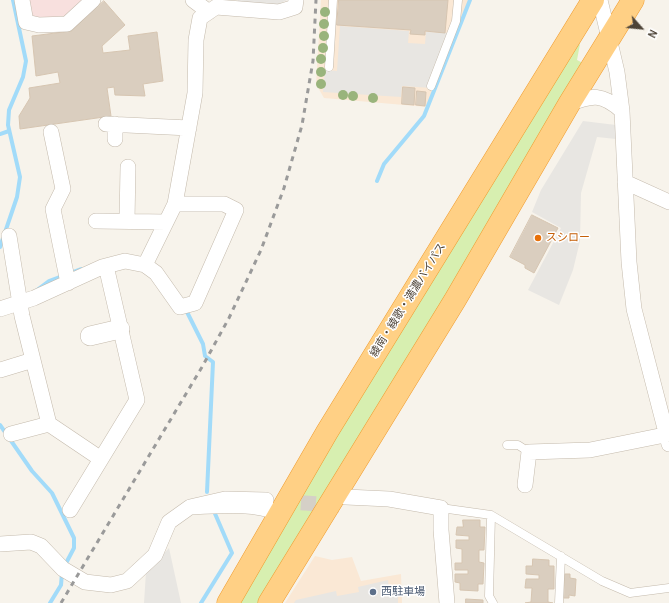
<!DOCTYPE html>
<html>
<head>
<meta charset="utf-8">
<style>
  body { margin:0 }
  #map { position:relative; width:669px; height:603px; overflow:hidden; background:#f7f3eb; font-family:Karla,sans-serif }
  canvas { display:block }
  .north { position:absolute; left:621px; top:8px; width:40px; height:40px; -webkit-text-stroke:3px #fff; paint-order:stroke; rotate:117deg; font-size:11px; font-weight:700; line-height:16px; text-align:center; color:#4d4337 }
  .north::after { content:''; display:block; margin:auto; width:14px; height:18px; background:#4d4337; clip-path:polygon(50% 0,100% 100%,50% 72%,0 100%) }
</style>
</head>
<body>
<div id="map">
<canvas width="669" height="603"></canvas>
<div class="north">N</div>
</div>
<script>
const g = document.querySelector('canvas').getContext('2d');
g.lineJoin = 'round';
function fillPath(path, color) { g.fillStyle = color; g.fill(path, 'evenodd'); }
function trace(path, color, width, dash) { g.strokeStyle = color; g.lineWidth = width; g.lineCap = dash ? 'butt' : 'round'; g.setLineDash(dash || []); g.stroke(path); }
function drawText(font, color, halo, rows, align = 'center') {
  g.font = font + ' Karla,"Noto Sans JP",sans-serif'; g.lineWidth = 3; g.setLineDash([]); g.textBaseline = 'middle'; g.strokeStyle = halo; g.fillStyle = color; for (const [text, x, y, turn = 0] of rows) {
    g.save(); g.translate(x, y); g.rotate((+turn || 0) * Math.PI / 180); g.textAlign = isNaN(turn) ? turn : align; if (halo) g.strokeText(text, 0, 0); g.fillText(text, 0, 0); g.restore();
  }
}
fillPath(new Path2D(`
  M321 0H469L427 107 324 98 316 84Z
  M315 556 332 560 352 557 361 581 401 574 402 603H285Z`), '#fae8d5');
fillPath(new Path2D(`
  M27 0H88L65 21 34 17 30 12Z`), '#f8e0de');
fillPath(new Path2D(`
  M580 44 577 60 583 63 509 192 260 603H235L502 158 536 114 571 53 578 45Z`), '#d7efb0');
fillPath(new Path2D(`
  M238 0H287L279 4 272 5 237 2Z
  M340 26 409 31 408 43 425 44 426 32 453 33 432 88 402 86 401 97 323 92 325 70 337 71Z
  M583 121 616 125V139L597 137 581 193 580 241 573 270 559 305 528 290 561 228 532 212 541 190Z
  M169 548 181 603H144L146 572Z
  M388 580 389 592 398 591V603H294L296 600 336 591 337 596 359 592 358 587Z`), '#e8e6e2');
trace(new Path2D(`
  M0 134 9 131
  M377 181 384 164 424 116 470 0
  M0 247 17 197 20 177 8 125 9 110 23 77 26 61 13 0
  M37 290 49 281 81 269
  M185 308 203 344 205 356 213 362 207 492
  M0 425 32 471 52 493 74 538V548L64 567
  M50 603 61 585 62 573
  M201 603 232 553 213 509`), '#a2dbf9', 4);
const building = new Path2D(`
  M339 0H448L445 33 425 31V35L410 34 411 30 337 25Z
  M104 1 125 25 102 46 103 53 130 50 128 36 157 32 163 81 143 84 145 96 115 95 114 87 107 88 111 116 20 129 19 116 30 98 29 88 60 83 58 72 36 76 32 36 71 31Z
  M403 87 415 88 414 105 402 104Z
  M417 91 426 92 425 106 416 105Z
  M532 215 558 228 534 273 525 268V265L510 257Z
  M463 520H480V527H485L484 550H479V562L484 563 483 584H478V591L460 590V583L455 582V574H468V570H455V563H462V549L456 548V540H469V536L456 535 457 527H463Z
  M533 559 549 560V566H554V589H548V602L553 603H525L531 602 532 588H525L526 579H539V575L526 574V566H532Z
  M565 574H570V578L576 579 575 596 569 595V598H564Z
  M466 599 483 600V603H466Z`);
fillPath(building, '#dacebf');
trace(building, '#d6c5b1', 1);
trace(new Path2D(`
  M278 501 345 506`), '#d5d0c7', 15, [15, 8]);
const service = new Path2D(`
  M329 67 333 0
  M431 86 456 21 458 0
  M507 445H518L529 452
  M441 508 491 515 602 581 630 593 669 588
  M491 515 489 596 493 603
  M559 603 561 556`);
const minor = new Path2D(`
  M22 0 26 22 39 25 67 24 93 0
  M193 0 209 12
  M600 0 617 72 622 111 629 262 634 309 669 444
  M569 104C592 95 602 93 622 111
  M106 124 189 128
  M51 132 63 189 53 209 68 283
  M115 139V124
  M625 182 669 202
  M96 221 166 222
  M127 221 128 167
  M9 236 22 316 49 424 101 459
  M145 265 175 204 195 93 196 40 200 18 216 7 279 12 295 7 296 0
  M0 309 34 298 102 267 125 261 145 265 156 273 180 307 195 303 236 210 224 204H175
  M0 370 33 360
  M11 434 49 424
  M525 485 529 452 590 450 669 434
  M336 494 346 497 389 499 441 508V530L447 603
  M266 500 225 499 190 507C219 506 252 502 279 513
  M70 510 137 400 106 266
  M0 544 31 542 41 546 63 569 85 582 111 585 127 581 155 555 169 522 190 507`);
const tertiary = new Path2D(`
  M90 336 120 329`);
const trunk = new Path2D(`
  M228 603 327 432 593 0
  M269 603 455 300 569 104 633 0`);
trace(service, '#c4baac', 9);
trace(minor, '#c4baac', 16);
trace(tertiary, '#c4baac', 20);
trace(trunk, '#f09b2c', 23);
trace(service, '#fff', 8);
trace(minor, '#fff', 15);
trace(tertiary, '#fff', 19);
trace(trunk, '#ffd085', 22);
trace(new Path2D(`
  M61 603 202 367 229 318 261 250 284 188 302 125 313 61 316 0`), '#9a9a9a', 3, [5, 5]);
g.fillStyle = '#99b47c';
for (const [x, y] of [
  [325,12],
  [324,24],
  [324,36],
  [323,48],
  [321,59],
  [321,72],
  [321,84],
  [343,95],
  [353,96],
  [373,98]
]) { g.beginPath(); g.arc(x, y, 5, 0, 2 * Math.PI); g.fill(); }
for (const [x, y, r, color] of [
  [538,238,4,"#e8710a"],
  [373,592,4,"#5c6f8a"]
]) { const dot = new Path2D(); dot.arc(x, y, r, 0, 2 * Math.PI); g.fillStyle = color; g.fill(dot); trace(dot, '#fff', 1.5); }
drawText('11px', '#c56008', '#fff', [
  ["スシロー",546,238]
], 'left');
drawText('11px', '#4d4337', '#fff', [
  ["綾南・綾歌・満濃バイパス",408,300,-58]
]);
drawText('11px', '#4e5e75', '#fff', [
  ["西駐車場",381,592]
], 'left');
</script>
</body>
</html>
